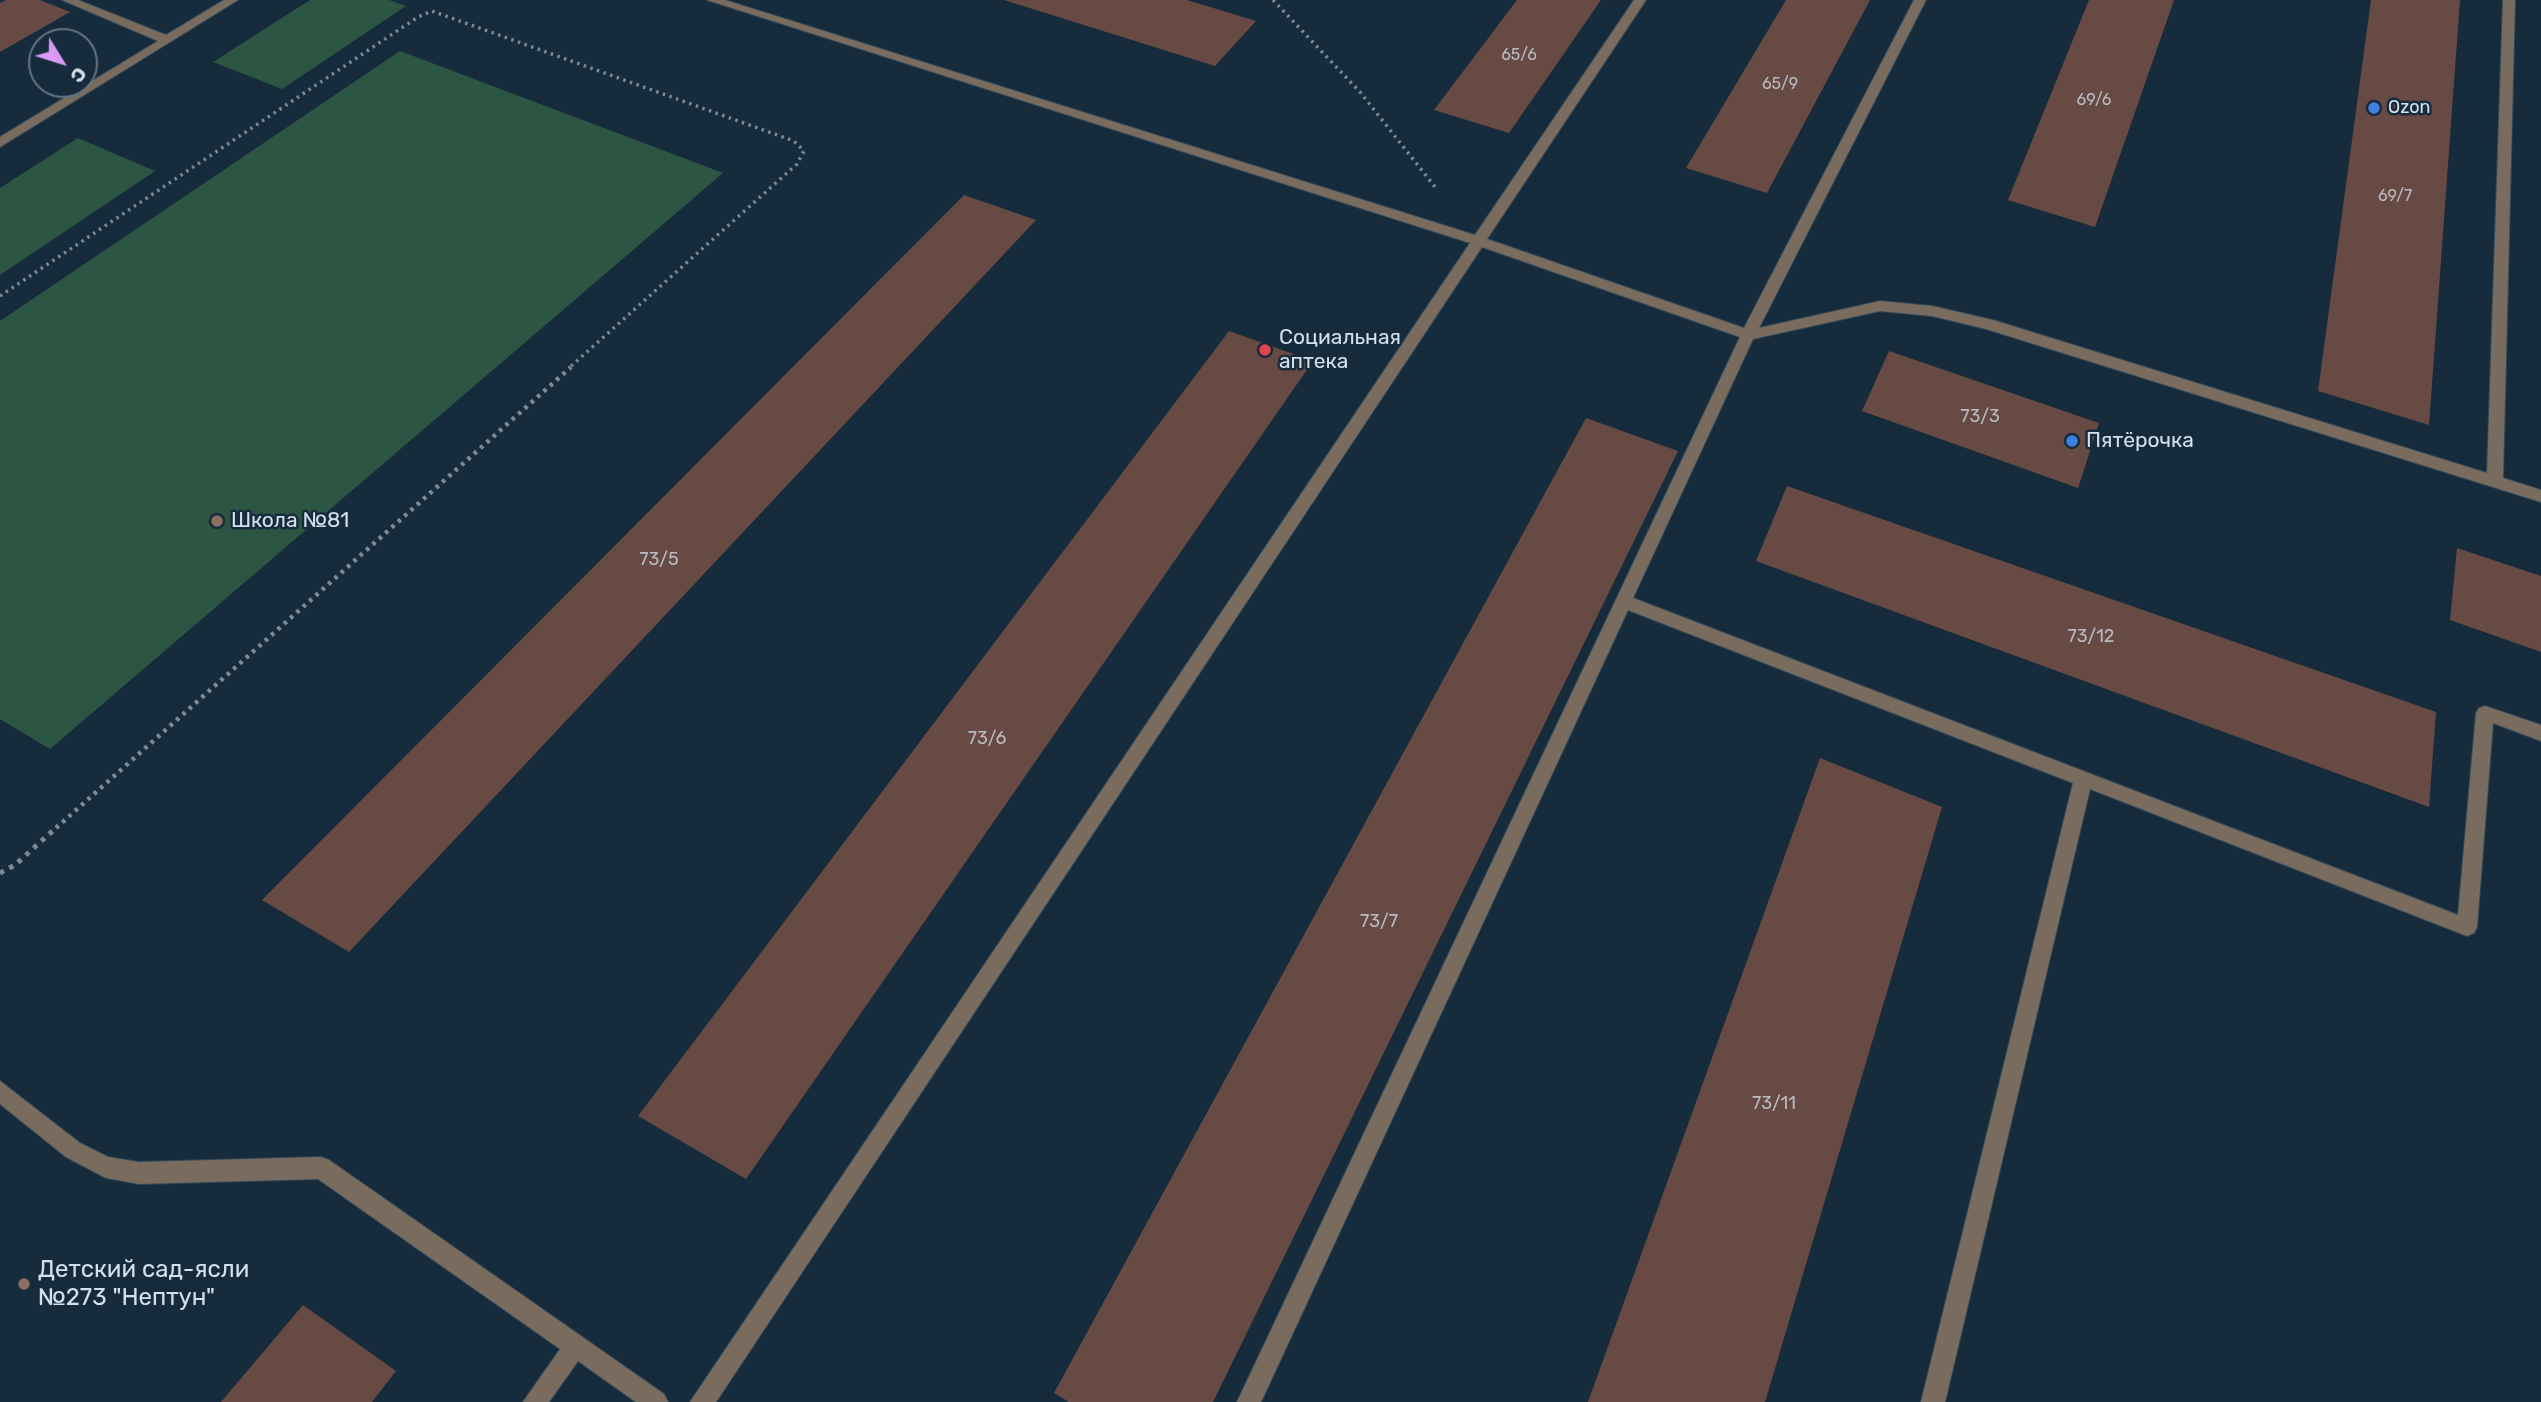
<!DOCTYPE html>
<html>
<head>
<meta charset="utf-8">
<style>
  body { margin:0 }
  #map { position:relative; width:2541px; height:1402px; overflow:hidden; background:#162c3d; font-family:Rubik,sans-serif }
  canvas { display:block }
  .north { position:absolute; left:28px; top:28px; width:70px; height:70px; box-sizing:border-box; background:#162c3d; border:2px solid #627483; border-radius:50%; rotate:128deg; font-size:19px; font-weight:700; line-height:28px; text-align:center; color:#d4e1ec }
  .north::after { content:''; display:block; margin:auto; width:24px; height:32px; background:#dc99f5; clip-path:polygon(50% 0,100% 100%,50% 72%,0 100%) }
</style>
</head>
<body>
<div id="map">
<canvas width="2541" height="1402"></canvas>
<div class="north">С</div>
</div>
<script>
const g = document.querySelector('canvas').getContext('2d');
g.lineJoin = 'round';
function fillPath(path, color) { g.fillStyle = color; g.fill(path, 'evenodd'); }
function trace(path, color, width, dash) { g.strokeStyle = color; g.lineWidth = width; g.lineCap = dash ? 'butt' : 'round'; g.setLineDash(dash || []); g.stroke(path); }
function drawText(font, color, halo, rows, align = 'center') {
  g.font = font + ' Rubik,sans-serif'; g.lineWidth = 5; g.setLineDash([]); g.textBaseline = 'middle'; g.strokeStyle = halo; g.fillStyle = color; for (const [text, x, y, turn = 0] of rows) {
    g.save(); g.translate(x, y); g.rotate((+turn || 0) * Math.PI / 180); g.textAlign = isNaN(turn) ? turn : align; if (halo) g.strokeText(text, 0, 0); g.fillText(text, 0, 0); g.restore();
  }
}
fillPath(new Path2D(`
  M310 0H389L406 6 282 89 213 62Z
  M400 51 723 173 50 749 0 719V321Z
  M78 138 155 171 0 275V188Z`), '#2d5544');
fillPath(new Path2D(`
  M6 0H40L70 12 0 52V3Z
  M1004 0H1187L1256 21 1215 66Z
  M1517 0H1601L1509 133 1434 110Z
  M1786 0H1870L1767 193 1686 168Z
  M2089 0H2174L2095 227 2008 200Z
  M2371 0H2460L2429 425 2318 391Z
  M964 195 1036 220 349 952 262 900Z
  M1229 331 1313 361 746 1179 638 1116Z
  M1889 351 2099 423 2078 488 1862 411Z
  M1586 418 1678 451 1213 1402H1069L1054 1393Z
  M1787 486 2436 712 2429 807 1756 561Z
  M2457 548 2541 576V652L2450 620Z
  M1820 758 1942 807 1765 1402H1588Z
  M303 1305 396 1371 372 1402H221Z`), '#674a43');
const minor = new Path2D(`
  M62 0H78L166 35 224 0H238L0 147V137L158 41Z
  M707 0H725L1475 235 1634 0H1646L1487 239 1744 328 1914 0H1926L1759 328 1880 301 1932 306 1993 320 2487 473 2503 0H2515L2503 478 2541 490V502L1986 329 1932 316 1880 311 1753 339 1633 598 2458 915 2476 713 2479 708 2485 706 2541 725V741L2493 723 2477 927 2474 933 2467 936 2090 789 1945 1402H1921L2073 783 1628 610 1261 1402H1237L1740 337 1482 247 716 1402H690L1470 243Z
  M0 1081 80 1143 108 1157 139 1162 321 1157 329 1160 664 1394 668 1402H636L578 1361 549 1402H523L560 1349 318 1179 139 1184 106 1178 66 1157 0 1104Z`);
trace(minor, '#344959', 2);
trace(new Path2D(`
  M1273 0 1360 92 1435 187
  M0 296 418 17 432 11 794 141 804 151 797 164 569 368`), '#798a98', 3.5, [2.5, 4.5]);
trace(new Path2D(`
  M56 828 571 367`), '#798a98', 4.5, [3.5, 5]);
trace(new Path2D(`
  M0 873 15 865 58 826`), '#798a98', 5, [4.5, 6]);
fillPath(minor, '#796c5f');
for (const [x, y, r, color] of [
  [2374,108,7,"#3f7fe0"],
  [1265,350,7,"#e0444e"],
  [2072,441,7,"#3f7fe0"],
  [217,521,7,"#8d6e63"],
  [24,1284,7,"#8d6e63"]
]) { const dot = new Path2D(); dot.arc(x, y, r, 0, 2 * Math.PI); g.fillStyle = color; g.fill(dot); trace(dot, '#162c3d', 2.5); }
drawText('16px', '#b9bbc2', null, [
  ["65/6",1519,55],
  ["65/9",1780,84],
  ["69/6",2094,100],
  ["69/7",2395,196]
]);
drawText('18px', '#d4e1ec', '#162c3d', [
  ["Ozon",2388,108]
], 'left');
drawText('18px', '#b9bbc2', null, [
  ["73/3",1980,417],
  ["73/5",659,560],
  ["73/12",2091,637],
  ["73/6",987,739],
  ["73/7",1379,922],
  ["73/11",1774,1104]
]);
drawText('21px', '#d4e1ec', '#162c3d', [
  ["Социальная",1279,338],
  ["аптека",1279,362],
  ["Пятёрочка",2086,441],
  ["Школа №81",231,521]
], 'left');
drawText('24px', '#d4e1ec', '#162c3d', [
  ["Детский сад-ясли",38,1270],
  ["№273 \"Нептун\"",38,1298]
], 'left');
</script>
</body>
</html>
